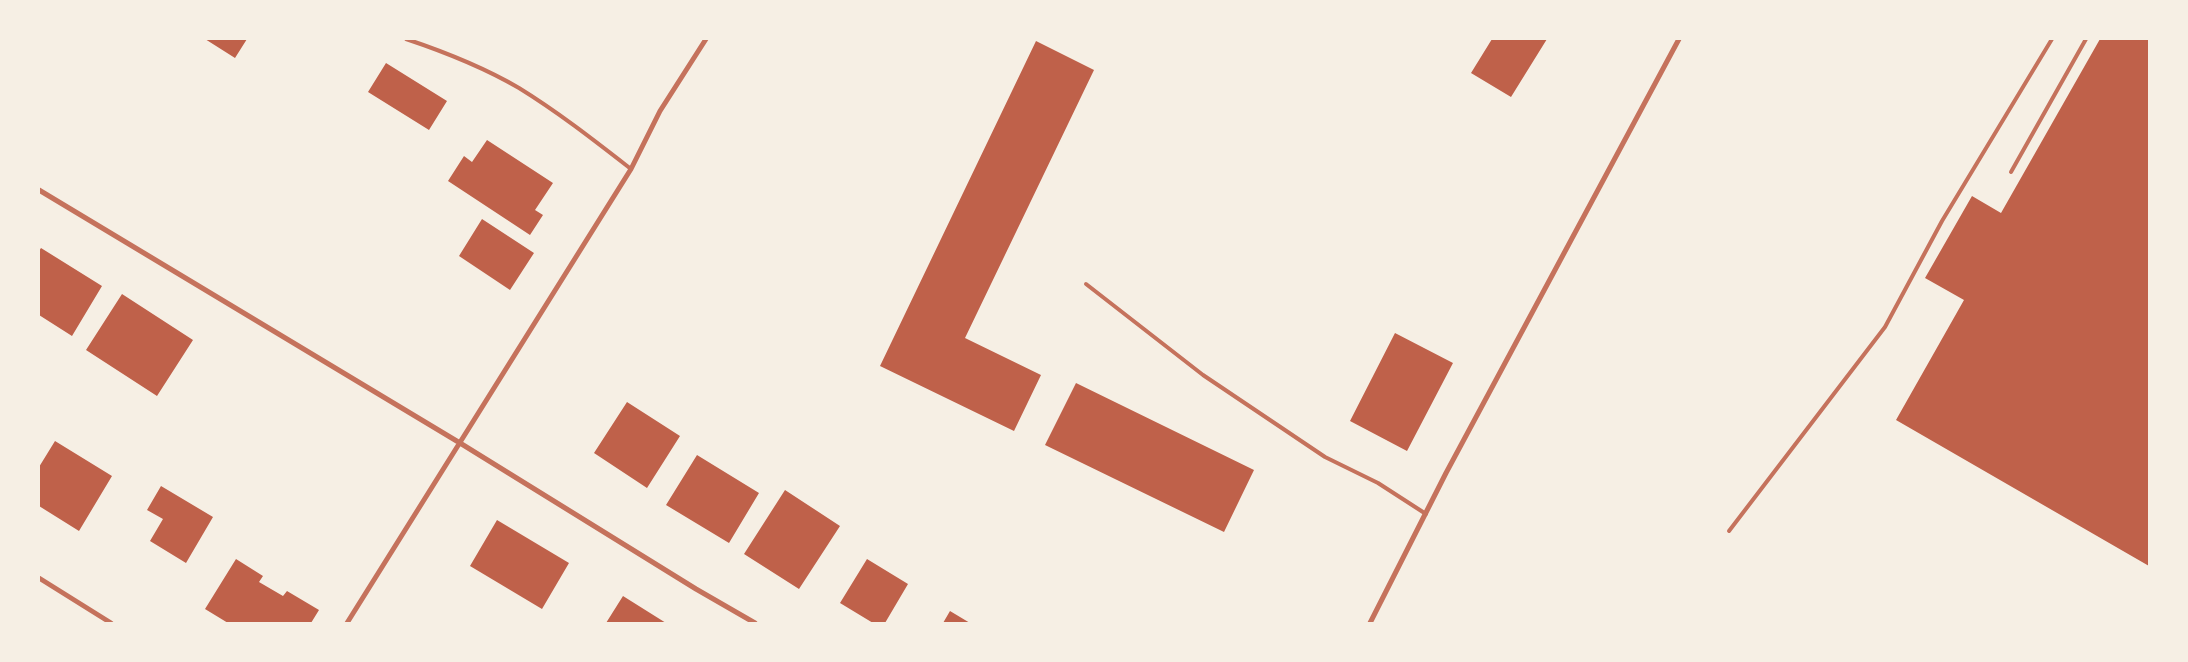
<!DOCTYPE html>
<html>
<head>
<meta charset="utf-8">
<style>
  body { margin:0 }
  #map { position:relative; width:2188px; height:662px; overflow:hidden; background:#f6efe4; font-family:Merriweather,serif }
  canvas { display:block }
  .frame { position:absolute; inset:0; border:40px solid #f6efe4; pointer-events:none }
</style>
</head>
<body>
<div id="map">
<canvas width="2188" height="662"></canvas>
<div class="frame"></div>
</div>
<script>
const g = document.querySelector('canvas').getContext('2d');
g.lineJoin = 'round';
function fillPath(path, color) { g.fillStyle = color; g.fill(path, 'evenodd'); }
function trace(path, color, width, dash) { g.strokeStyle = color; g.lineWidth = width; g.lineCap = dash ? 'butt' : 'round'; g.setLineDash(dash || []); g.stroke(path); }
fillPath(new Path2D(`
  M205 39H247L235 58Z
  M1492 39H1547L1511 97 1471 73Z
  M2100 39H2149V566L1896 420 1964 300 1925 278 1972 196 2001 213Z
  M1036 41 1094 70 965 338 1041 375 1014 431 880 366Z
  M386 63 447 101 429 130 368 92Z
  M487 140 553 183 535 210 543 215 530 235 448 181 464 156 472 162Z
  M482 219 534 253 510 290 459 256Z
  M41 248 102 286 72 336 39 315V251Z
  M122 294 193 340 157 396 86 350Z
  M1395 333 1453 363 1407 451 1350 421Z
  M1076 383 1254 470 1224 532 1045 445Z
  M627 402 680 436 647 488 594 453Z
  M55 441 112 476 79 531 39 506V467Z
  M697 455 759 493 729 543 666 505Z
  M161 486 213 517 186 563 150 541 163 519 147 510Z
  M785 490 840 526 799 589 744 554Z
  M497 520 569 563 542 609 470 566Z
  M236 559 263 576 259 582 283 596 287 591 319 610 311 623H228L205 609Z
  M867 559 908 584 885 623H873L840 603Z
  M623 596 666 623H606Z
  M950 611 970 623H943Z`), '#bf614a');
trace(new Path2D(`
  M406 39C445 52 483 67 519 88 558 112 595 141 631 169
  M2011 172 2086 39
  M1086 284 1203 375 1325 457 1378 483 1426 514
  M1729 531 1885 327 1942 221 2052 39`), '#c5725c', 4);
trace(new Path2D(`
  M39 190 460 443 696 589 755 623
  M39 578 111 623
  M347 623 631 169 660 111 706 39
  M1370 623 1446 473 1679 39`), '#c5725c', 5);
</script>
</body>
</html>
